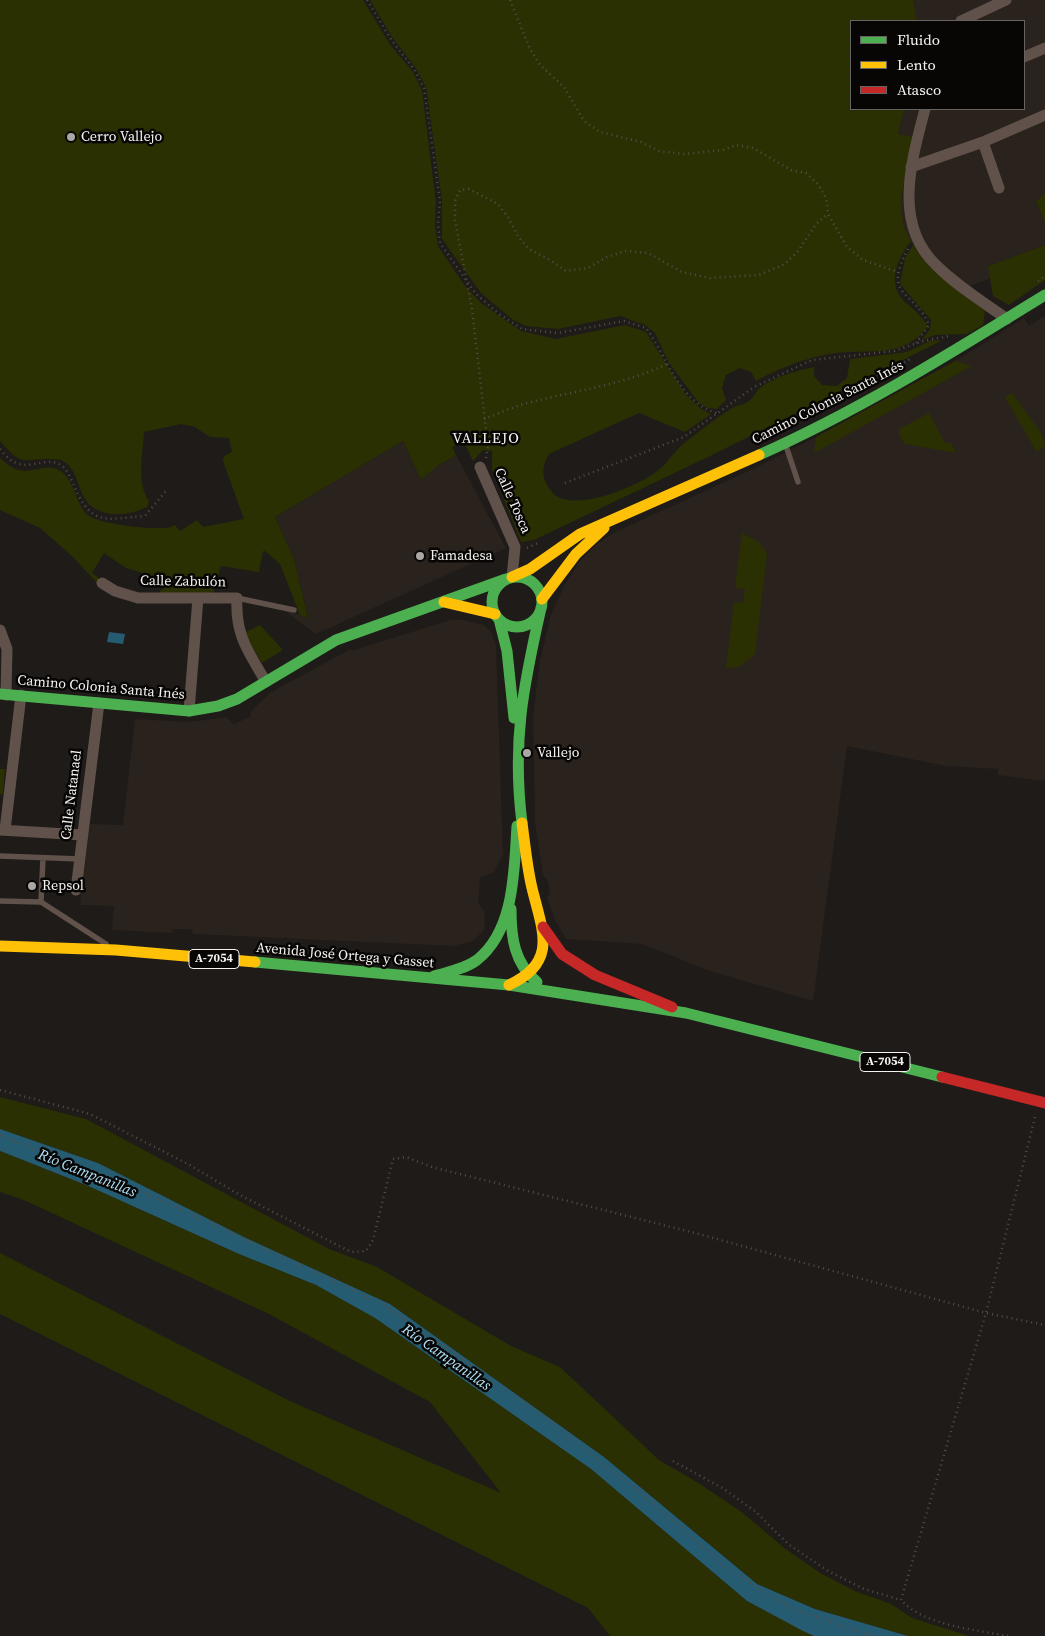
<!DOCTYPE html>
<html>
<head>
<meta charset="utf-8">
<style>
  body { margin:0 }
  #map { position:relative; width:1045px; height:1636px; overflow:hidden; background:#1e1b19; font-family:"Source Serif 4",serif }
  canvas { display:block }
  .legend { position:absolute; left:850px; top:20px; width:175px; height:90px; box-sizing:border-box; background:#070605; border:1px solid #666463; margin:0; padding:6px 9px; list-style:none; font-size:15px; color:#f5f2f0 }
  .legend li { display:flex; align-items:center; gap:10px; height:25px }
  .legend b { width:25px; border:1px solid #666463 }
</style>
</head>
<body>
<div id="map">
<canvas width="1045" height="1636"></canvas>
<ul class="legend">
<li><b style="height:6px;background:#4caf50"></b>Fluido</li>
<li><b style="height:6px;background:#ffc107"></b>Lento</li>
<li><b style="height:6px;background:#c62828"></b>Atasco</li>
</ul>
</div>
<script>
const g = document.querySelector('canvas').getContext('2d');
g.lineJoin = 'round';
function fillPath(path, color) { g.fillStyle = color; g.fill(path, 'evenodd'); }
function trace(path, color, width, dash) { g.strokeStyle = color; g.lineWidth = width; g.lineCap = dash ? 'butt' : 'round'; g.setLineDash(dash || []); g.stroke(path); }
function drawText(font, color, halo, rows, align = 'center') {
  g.font = font + ' "Source Serif 4",serif'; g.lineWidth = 5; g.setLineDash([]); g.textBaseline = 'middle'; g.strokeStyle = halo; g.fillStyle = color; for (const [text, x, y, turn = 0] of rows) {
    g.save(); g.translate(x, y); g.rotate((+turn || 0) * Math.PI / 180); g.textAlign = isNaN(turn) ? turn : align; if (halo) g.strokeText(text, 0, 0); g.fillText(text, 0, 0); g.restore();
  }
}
fillPath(new Path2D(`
  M913 0H1045V193L1036 201 1045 223V245L988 266 992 278 958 290 919 255 906 234 901 207 914 137 898 134 904 109H1024V21H917Z
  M1045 315V781L998 775V769L946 766 847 746 813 1001 710 971 642 944 566 939 555 920 547 897 550 893 548 881 543 875 535 821 533 716 540 661 551 615 565 584 580 561 598 543 617 531 753 469 816 437 955 361 1024 318 1029 326Z
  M403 441 421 480 439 465 456 455 506 548 316 634 285 611 308 617 294 559 275 517Z
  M450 620H463L484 625 491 632 496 645 503 855 494 872 480 878 478 903 484 911 485 920 484 930 473 941 454 946 194 934 190 929H173L171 933 112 930 114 906 80 905 90 824 123 825 135 719 190 722 227 717 234 724 250 717 251 711 271 692 351 649V651Z`), '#2a221c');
fillPath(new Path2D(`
  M0 0H363L391 46 413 72 422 90 436 203 435 225 438 246 465 286 481 303 521 331 556 339 625 325 646 332 686 395 700 408 711 414 685 432 639 413 549 454C541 467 541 479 552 492 571 516 646 484 663 466 674 455 678 446 692 437 704 428 716 418 729 410 735 405 743 406 749 401 755 396 757 389 764 385 780 375 797 371 814 367V376L822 385 837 386 847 378 850 359 907 352 932 340 941 341 708 457 534 540 521 542 492 470V451L483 450 473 461 464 442 452 447 456 455 439 465 421 480 403 441 275 517 294 559 308 618 300 615 280 564 265 551H263L259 572 221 566 213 594 160 595V591L167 586 170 578C162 571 155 575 146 578L147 574 126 568 104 553 92 573 100 579 97 583 73 557 40 528 0 510V458C5 462 12 469 19 470 32 473 45 464 57 469 76 478 74 504 89 516 99 524 166 533 175 525L180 531 197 520 203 527 244 519 223 461 224 456 232 452 229 438 210 437 195 427 181 424 144 432C143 453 136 483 149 501L147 507C134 513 120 516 106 513 73 506 84 470 61 460 58 459 53 459 50 459 20 459 23 467 0 441Z
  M370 0H913L917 21H851V109H904L898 134 914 137C907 169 892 211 911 241 898 258 886 283 904 301 914 310 921 315 928 326 901 362 866 347 829 354 803 359 780 368 756 381L751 372 740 368 726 375 722 388 726 400 717 409 707 408 699 403 669 363 655 333 645 325 620 316 558 329 526 326 513 320 481 293 442 239V201L426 87 415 67 392 37Z
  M1045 193V223L1036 201Z
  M913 245C929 273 960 291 985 311L983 325 967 334 935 335 922 340 930 329 931 320 900 284 905 258Z
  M1045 245V280L1009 305 993 296 988 266Z
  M955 361 972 366 814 453 816 437Z
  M1012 393 1042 434 1045 447 1036 451 1005 397Z
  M929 413 945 443H951L956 453 905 444 900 437 899 429Z
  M742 533 759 542 767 553 755 654 739 667 726 668 734 602 743 603 745 589 735 588Z
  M260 625 283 650 262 663 244 633Z
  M0 769H5L3 794H0Z
  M0 1097 86 1119 329 1249 377 1267 511 1346 560 1367 659 1460 700 1484 743 1513 783 1547 820 1573 855 1591 891 1604 912 1618 969 1636H908L815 1609 757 1584 604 1457 390 1304 244 1237 98 1163 0 1129Z
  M0 1151 86 1185 239 1254 316 1285 375 1318 591 1469 747 1601 814 1636H610L588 1608 0 1314V1253L290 1401 501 1493 430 1402 269 1314 24 1200 0 1192Z`), '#2b3003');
fillPath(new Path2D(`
  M109 632 125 634 123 644 107 642Z
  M0 1129 98 1163 244 1237 390 1304 604 1457 757 1584 815 1609 908 1636H814L803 1631 747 1601 591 1469 375 1318 316 1285 239 1254 86 1185 0 1151Z`), '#265c71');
trace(new Path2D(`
  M367 0 392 41 414 69 424 88 440 201 438 225 440 243 476 294 499 314 522 329 558 333 624 321 646 328C667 356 679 403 717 413
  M510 0 530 49 540 65 564 87 584 121 600 132 641 142 659 151 684 154 723 150 736 145 753 148 791 170 806 173 818 184 826 198 828 214 847 247 863 260 898 272
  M908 249C881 298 915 290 929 325L916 343
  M1038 281 1045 276
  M484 419C498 414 512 407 527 403 574 391 623 385 667 364
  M757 437 912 358
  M0 449C23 481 44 452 62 466 68 470 71 479 74 486 92 527 105 519 145 516L166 491
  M486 458 488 447 472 309 455 220V201L460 190 469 189 498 204 508 217 519 238 529 249 550 260 566 271 588 268 607 257 625 251 648 253 682 272 710 278 759 275 785 264 798 251 816 224 828 214
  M565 483 684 437 754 387 812 360 894 351 923 341 949 336
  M527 548 540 542
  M0 1090 90 1114 188 1164 240 1195 351 1252 366 1251 373 1240 393 1159 406 1157 432 1167 695 1233 986 1313 1045 1325
  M0 1135 165 1202 378 1302 447 1348 534 1410 638 1490 725 1567 790 1608 873 1636
  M673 1461 724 1489 756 1512 788 1544 828 1571 864 1589 901 1600
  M1008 1636C976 1630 923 1625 901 1600L986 1313 1035 1117`), '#574d49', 2.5, [1, 4]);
trace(new Path2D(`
  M786 446 798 482
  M237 598 294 610
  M0 856 80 859
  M0 901 41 902 106 944
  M41 902 43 858`), '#60514a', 5.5);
trace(new Path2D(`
  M961 21 1006 0
  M1024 57 1045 48
  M925 109C912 159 892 223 936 265 957 286 983 302 1007 319
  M983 142 999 188
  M911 167 983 142 1045 115
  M480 467 515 547 512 577
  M102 583 115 591 138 598H237C235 635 248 651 266 682
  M0 630 7 649 6 695
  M189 711 198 598
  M0 830 83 835
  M5 830 21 695
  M76 890 99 703`), '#60514a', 11);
trace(new Path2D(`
  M759 455C860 410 951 353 1045 295
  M492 602a25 25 0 1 1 50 0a25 25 0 1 1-50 0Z
  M499 619 507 651 514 718
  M0 694 189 711 218 706 237 699 336 640 506 579
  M522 823C512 742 523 687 541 608
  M511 909C511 937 514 963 537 982
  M255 962 509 985 686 1013 942 1077
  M434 976C448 972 465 969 477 960 515 930 514 870 517 826`), '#4caf50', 11);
trace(new Path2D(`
  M512 577 530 569 580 534 759 455
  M542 599 576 554 604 528
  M444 602 495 614
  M0 946 116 950 255 962
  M509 985C559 962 542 930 532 888 527 867 525 845 522 823`), '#ffc107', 11);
trace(new Path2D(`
  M543 927 562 954 595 975 672 1007
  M942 1077 1045 1103`), '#c62828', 11);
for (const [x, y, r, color] of [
  [71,137,5,"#aaa7a5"],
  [420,556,5,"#aaa7a5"],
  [527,753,5,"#aaa7a5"],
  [32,886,5,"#aaa7a5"]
]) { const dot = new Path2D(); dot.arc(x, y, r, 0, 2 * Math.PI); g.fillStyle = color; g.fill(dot); trace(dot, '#070605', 2); }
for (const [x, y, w] of [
  [214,959,50],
  [885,1062,50]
]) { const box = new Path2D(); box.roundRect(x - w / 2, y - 9.5, w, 19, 4); g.fillStyle = '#070605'; g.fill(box); trace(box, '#f5f2f0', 1); }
drawText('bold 12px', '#f5f2f0', null, [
  ["A-7054",214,959],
  ["A-7054",885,1062]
]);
drawText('14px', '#f5f2f0', '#070605', [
  ["Cerro Vallejo",81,137],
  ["Famadesa",430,556],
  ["Vallejo",537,753],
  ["Repsol",42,886]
], 'left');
drawText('14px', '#f5f2f0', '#070605', [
  ["Camino Colonia Santa Inés",828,403,-27],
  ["Calle Tosca",512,501,66],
  ["Calle Zabulón",183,582,1],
  ["Camino Colonia Santa Inés",101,688,5],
  ["Calle Natanael",72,795,-83],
  ["Avenida José Ortega y Gasset",345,956,5]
]);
g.letterSpacing = '1px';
drawText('15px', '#f5f2f0', '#070605', [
  ["VALLEJO",486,439]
]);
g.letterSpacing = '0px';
drawText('italic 15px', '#afe0f7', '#070605', [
  ["Río Campanillas",87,1174,22],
  ["Río Campanillas",446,1358,35]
]);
</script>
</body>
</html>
